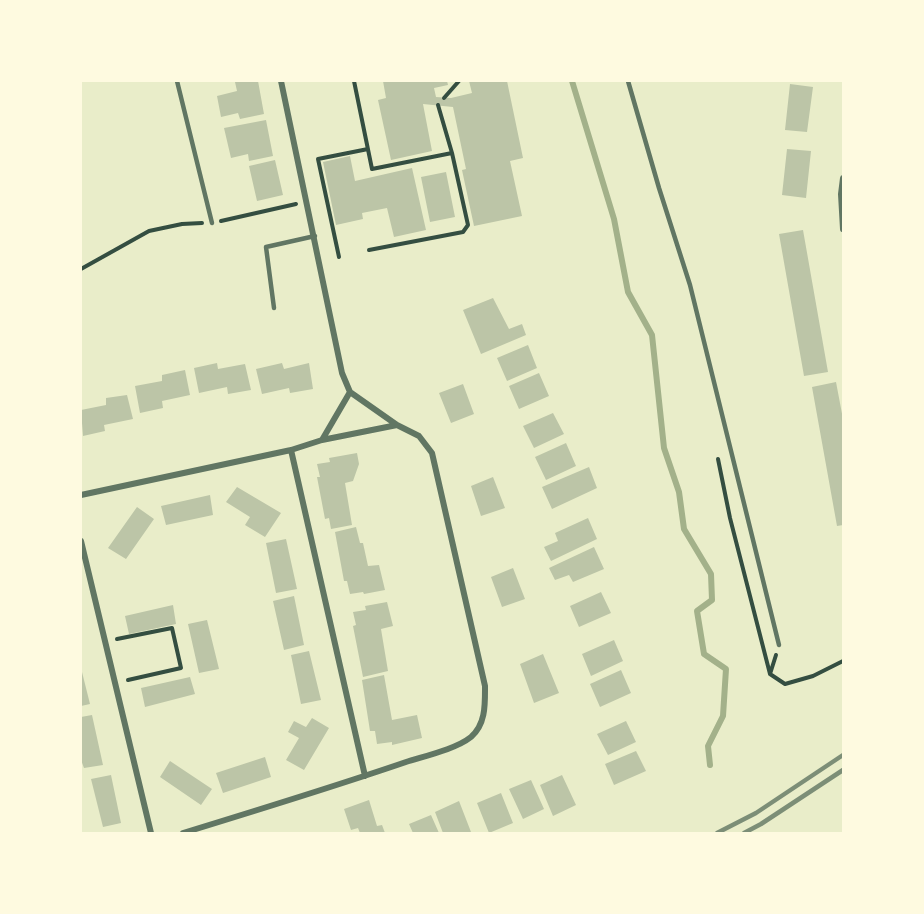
<!DOCTYPE html>
<html>
<head>
<meta charset="utf-8">
<style>
  body { margin:0 }
  #map { position:relative; width:924px; height:914px; overflow:hidden; background:#e9edc9; font-family:"Space Grotesk",sans-serif }
  canvas { display:block }
  .frame { position:absolute; inset:0; border:82px solid #fefae0; pointer-events:none }
</style>
</head>
<body>
<div id="map">
<canvas width="924" height="914"></canvas>
<div class="frame"></div>
</div>
<script>
const g = document.querySelector('canvas').getContext('2d');
g.lineJoin = 'round';
function trace(path, color, width, dash) { g.strokeStyle = color; g.lineWidth = width; g.lineCap = dash ? 'butt' : 'round'; g.setLineDash(dash || []); g.stroke(path); }
function fillPath(path, color) { g.fillStyle = color; g.fill(path, 'evenodd'); }
trace(new Path2D(`
  M572 81 614 219 628 292 652 335 664 448 679 492 684 529 711 574 712 600 697 611 704 654 726 669 723 716 708 746 710 765`), '#a3b18a', 6);
fillPath(new Path2D(`
  M241 81H258L264 114 240 119 238 113 221 117 217 96 237 91 235 82Z
  M383 81H447L448 85 434 88 436 97 451 98 472 93 469 81H507L523 158 510 161 522 216 474 226 462 170 466 169 453 107 423 104 432 151 391 160 378 100 386 98Z
  M790 84 813 87 807 132 785 130Z
  M266 120 273 156 249 161 248 154 231 158 224 128Z
  M787 149 811 151 806 198 782 195Z
  M350 156 355 181 412 168 426 230 394 237 387 208 362 213 363 219 336 225 323 162Z
  M275 160 283 195 257 201 249 166Z
  M446 172 455 217 430 222 421 177Z
  M803 230 828 372 804 376 779 234Z
  M493 298 509 329 522 324 526 335 481 354 463 310Z
  M528 345 537 368 507 381 497 358Z
  M217 363 218 369 245 364 251 390 228 394 227 387 199 393 194 368Z
  M282 363 284 369 309 363 313 389 290 393 289 388 262 394 256 369Z
  M185 370 190 395 162 401 163 408 140 413 135 386 162 381V375Z
  M539 373 549 396 519 409 509 386Z
  M836 382 843 419V525L837 526 812 387Z
  M463 384 474 414 451 423 439 393Z
  M127 395 133 419 104 425 105 431 83 436 81 410 106 405V398Z
  M553 413 564 434 534 448 523 426Z
  M566 443 576 466 546 480 535 457Z
  M357 453 359 464 353 481 345 483 352 525 331 529 329 518 325 519 317 477H320L317 464 330 462 329 458Z
  M589 467 597 488 552 509 542 487Z
  M493 477 505 508 481 516 471 486Z
  M237 487 281 513 265 537 245 525 250 517 226 502Z
  M210 495 213 515 166 525 161 506Z
  M137 507 154 519 126 559 108 548Z
  M588 518 597 539 551 561 544 547 558 541 555 533Z
  M356 527 360 543H363L368 566 379 565 385 590 364 594 363 592 350 594 347 581H344L335 532Z
  M286 539 297 589 276 593 266 543Z
  M594 547 604 569 573 582 569 575 555 580 549 568Z
  M513 568 525 599 502 607 491 577Z
  M601 592 611 613 579 627 570 606Z
  M294 596 304 645 284 650 273 601Z
  M387 602 393 626 381 629 388 671 363 677 353 626 356 625 353 612 366 610 365 606Z
  M173 605 176 624 129 634 125 616Z
  M207 620 219 669 199 673 188 624Z
  M614 640 623 661 591 676 582 654Z
  M309 651 321 700 301 704 291 655Z
  M543 654 559 693 534 703 520 664Z
  M81 668 90 704 81 706Z
  M621 670 631 693 600 707 590 684Z
  M384 675 392 720 417 715 422 738 392 745V742L377 744 375 731H370L362 680Z
  M190 677 195 694 145 707 141 688Z
  M92 715 103 765 84 768 81 760V717Z
  M312 718 329 728 304 770 286 760 299 738 288 732 294 721 306 727Z
  M626 721 636 742 608 755 597 734Z
  M636 751 646 771 614 785 605 764Z
  M265 757 271 777 223 793 216 773Z
  M170 761 212 789 201 805 160 777Z
  M111 775 121 823 103 827 91 779Z
  M562 775 576 805 553 816 540 785Z
  M531 780 544 809 523 819 509 789Z
  M501 793 513 823 489 833 477 803Z
  M369 800 377 826 382 825 385 833H360L358 828 351 830 344 809Z
  M459 801 471 832 443 833 435 812Z
  M431 815 439 833H413L409 824Z`), '#bcc5a7');
trace(new Path2D(`
  M354 81 372 169 452 153 468 225 463 232 369 250
  M444 98 459 81
  M438 105 452 153
  M221 221 296 204
  M339 257 318 159 368 149
  M81 269 149 231 182 224 202 223
  M718 459 730 518 770 674
  M117 639 172 628 181 668 128 680
  M776 655 770 674 785 684 813 676 843 661`), '#344e41', 4);
trace(new Path2D(`
  M177 81 212 223
  M628 81 659 188 690 285 779 645
  M274 308 266 247 315 236`), '#617663', 4.5);
trace(new Path2D(`
  M281 81 342 373 350 392
  M843 178 841 194 843 229
  M322 440 397 425
  M291 450 365 776
  M81 495 291 450 322 440 350 392 397 425 419 436 432 453 485 686C485 704 486 724 471 737 456 749 425 756 406 762 333 787 258 810 183 833
  M81 541 151 833`), '#617663', 6);
trace(new Path2D(`
  M717 833 756 813 843 755
  M744 833 761 824 843 770`), '#7c8e77', 4.5);
</script>
</body>
</html>
